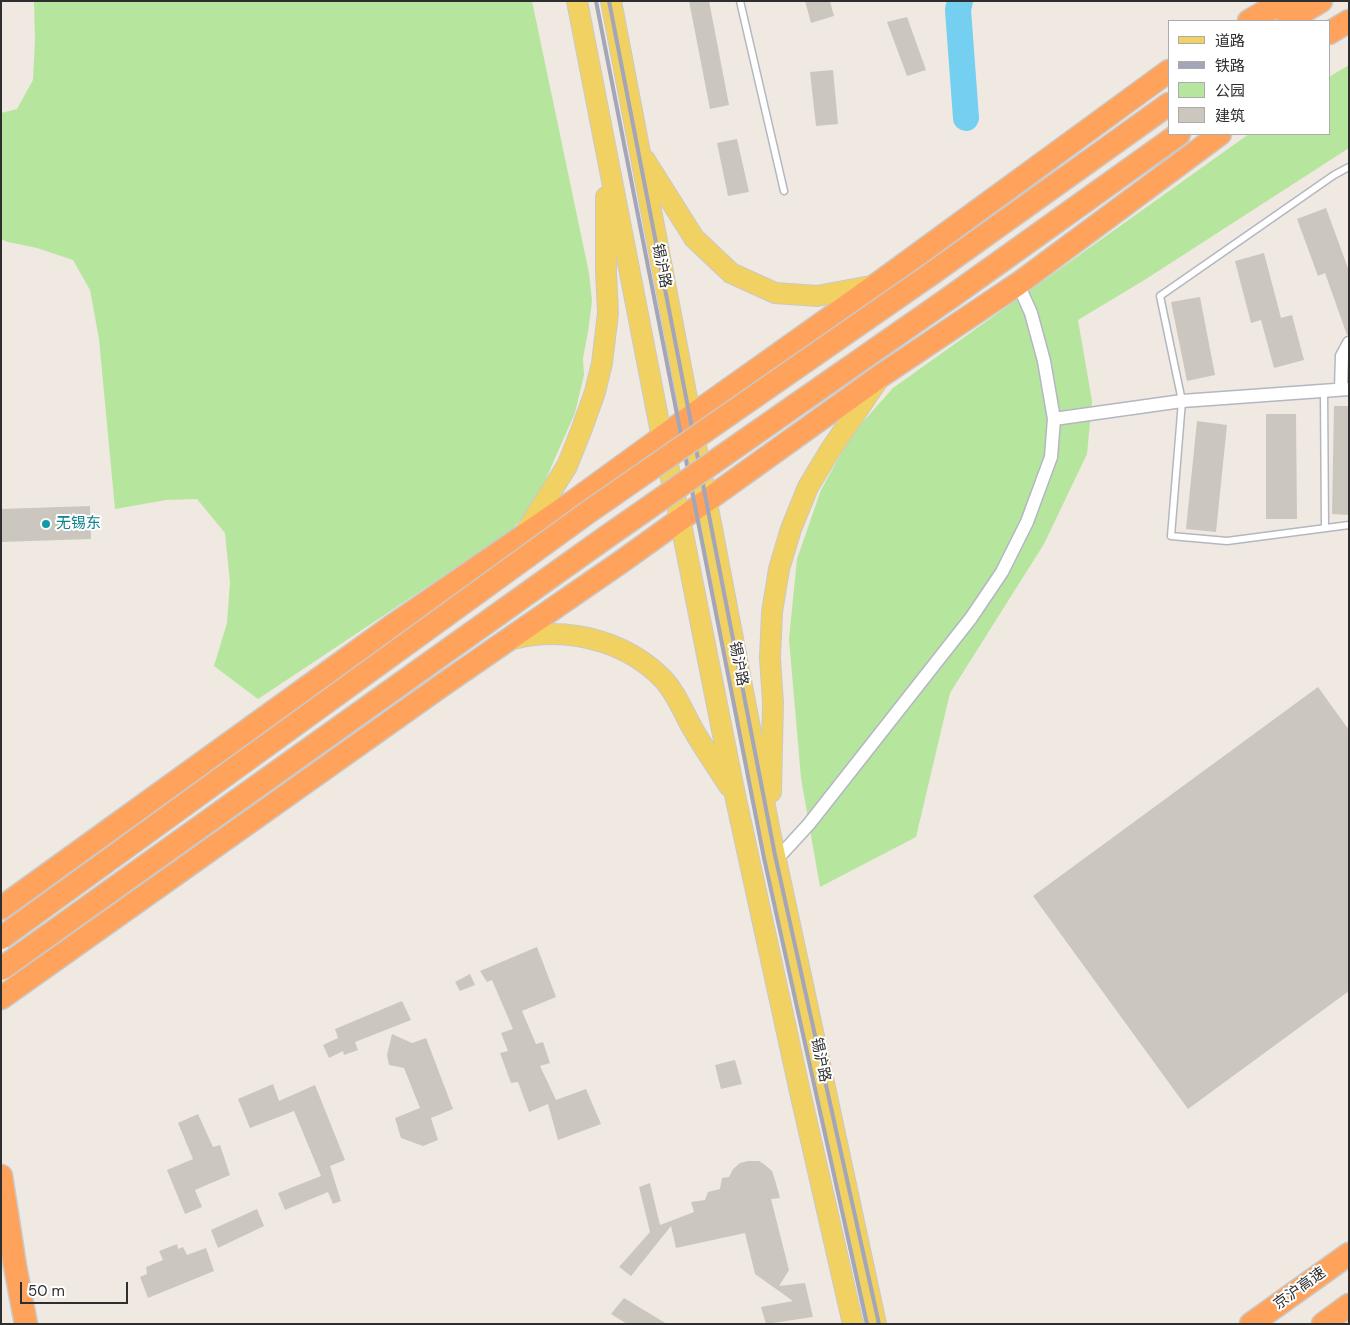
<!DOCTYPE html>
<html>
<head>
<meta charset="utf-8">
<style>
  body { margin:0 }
  #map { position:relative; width:1350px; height:1325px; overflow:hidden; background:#efe9e1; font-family:"DM Sans","Noto Sans SC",sans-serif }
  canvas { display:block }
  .frame { position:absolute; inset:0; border:2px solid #2e2e2e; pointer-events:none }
  .legend { position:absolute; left:1168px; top:20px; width:162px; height:115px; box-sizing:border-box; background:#fff; border:1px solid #ababab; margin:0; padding:6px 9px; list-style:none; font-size:15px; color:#2e2e2e }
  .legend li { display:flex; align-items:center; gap:10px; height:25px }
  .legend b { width:25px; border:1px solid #ababab }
  .scale { position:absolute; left:20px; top:1282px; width:108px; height:22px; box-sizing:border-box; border:2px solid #2e2e2e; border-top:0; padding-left:6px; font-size:15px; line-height:18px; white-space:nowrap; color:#2e2e2e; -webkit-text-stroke:4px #fff; paint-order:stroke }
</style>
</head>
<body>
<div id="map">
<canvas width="1350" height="1325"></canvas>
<div class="frame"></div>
<ul class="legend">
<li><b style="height:6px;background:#f2d163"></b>道路</li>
<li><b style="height:6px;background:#a3a6b8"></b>铁路</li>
<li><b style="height:14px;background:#b6e59e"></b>公园</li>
<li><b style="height:14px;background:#cbc7bf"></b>建筑</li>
</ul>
<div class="scale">50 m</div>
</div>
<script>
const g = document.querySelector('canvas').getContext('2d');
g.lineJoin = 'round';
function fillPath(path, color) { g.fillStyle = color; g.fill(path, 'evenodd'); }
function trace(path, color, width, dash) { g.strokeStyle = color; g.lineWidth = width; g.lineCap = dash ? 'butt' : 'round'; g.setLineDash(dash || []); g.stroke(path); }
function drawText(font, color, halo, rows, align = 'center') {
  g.font = font + ' "DM Sans","Noto Sans SC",sans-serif'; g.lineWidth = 4; g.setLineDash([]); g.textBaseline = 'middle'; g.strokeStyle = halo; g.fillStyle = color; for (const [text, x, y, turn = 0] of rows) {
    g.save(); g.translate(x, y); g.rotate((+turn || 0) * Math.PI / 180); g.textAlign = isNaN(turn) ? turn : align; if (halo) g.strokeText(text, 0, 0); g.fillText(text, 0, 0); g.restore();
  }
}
fillPath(new Path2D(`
  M34 1H532L589 273 592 301 588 332 583 358 584 375 575 413 544 483 524 515 511 531 258 699 214 666 227 623 230 582 225 533 197 499 166 500 115 509 99 339 90 290 73 260 37 248 8 242 1 239V113L17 109 33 80 35 40Z
  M1349 65V148L1146 279 1078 320 1092 401 1087 454 1044 544 950 693 916 837 820 887 801 778 789 639 797 559 821 490 852 434 893 388 1249 134H1329V77Z`), '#b6e59e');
trace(new Path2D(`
  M960 1 958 10 966 118`), '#75cff0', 26);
fillPath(new Path2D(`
  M689 1H709L729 105 710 109Z
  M805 1H830L834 16 811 23Z
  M907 17 926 70 907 76 887 22Z
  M833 70 838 124 816 126 810 72Z
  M737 139 749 192 728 196 717 143Z
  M1326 208 1349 271V335H1347L1325 273 1318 276 1297 219Z
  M1264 253 1281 318 1292 315 1304 360 1274 368 1261 320 1251 323 1235 261Z
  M1200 297 1215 375 1187 381 1171 302Z
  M1334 406H1349V515L1332 514Z
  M1266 414H1296L1297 519H1266Z
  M1197 421 1227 425 1216 532 1186 529Z
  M90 506 91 539 1 542V509Z
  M1318 687 1349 730V991L1188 1109 1033 896Z
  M537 947 556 997 522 1011 536 1044 543 1042 550 1063 540 1066 556 1100 586 1089 601 1124 558 1140 548 1104 529 1112 518 1082 511 1083 500 1053 508 1051 501 1033 513 1029 492 980 487 982 480 971Z
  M470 974 475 985 460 991 455 982Z
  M402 1001 411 1020 355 1042 358 1050 344 1055 343 1051 329 1058 323 1045 338 1038 335 1029Z
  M392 1034 412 1043 426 1038 453 1109 431 1118 438 1140 423 1146 401 1138 395 1118 420 1108 404 1068 389 1065 387 1055Z
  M735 1060 742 1084 721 1089 715 1065Z
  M273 1084 279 1101 315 1085 345 1160 330 1166 341 1201 333 1204 328 1192 285 1210 278 1193 321 1176 294 1111 250 1128 238 1099Z
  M198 1114 213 1147 220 1145 230 1175 195 1190 202 1207 185 1214 167 1170 193 1159 178 1123Z
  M748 1161H759L765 1165 772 1171 775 1180 780 1198 771 1199 789 1270 779 1286 805 1283 813 1317 766 1324 761 1307 793 1301 755 1274 745 1233 676 1248 671 1226 631 1276 619 1267 650 1232 639 1187 650 1183 660 1225 694 1212 691 1202 705 1200 708 1192 720 1189 722 1178 729 1177 733 1169 740 1163Z
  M257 1209 264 1226 218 1248 211 1230Z
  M177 1244 178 1249 183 1247 187 1255 206 1248 214 1271 148 1298 140 1277 147 1274 146 1267 163 1260 159 1251Z
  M624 1298 667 1324H627L611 1314Z`), '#cbc7bf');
const lane = new Path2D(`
  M740 1 784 191
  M1349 167 1334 175 1160 296 1182 401 1171 536 1227 541 1349 525
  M1324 390 1325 528`);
const street = new Path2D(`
  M1341 389 1342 356 1349 343
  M1054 419 1182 401 1349 389
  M776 860 809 824 971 618 1002 572 1027 522 1051 457 1054 419 1044 361 1031 313 1018 284`);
const primary = new Path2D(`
  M577 1 662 438 680 519 735 795 800 1092 853 1324
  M611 1 770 832 876 1324
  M645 160 694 238 731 273 775 293 817 296 876 285
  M524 534 567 466 581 431 595 392 602 363 608 313 606 272V197
  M508 640C517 638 525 636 534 635 581 630 630 645 663 679 677 694 684 714 694 731 705 750 717 767 729 786
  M771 792 773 703 770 658 772 612 779 569 791 529 808 487 831 449 878 380`);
const highway = new Path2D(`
  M1249 21 1266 11 1291 1
  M1288 21 1321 1
  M1329 33 1349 21
  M931 274 1169 104
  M948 299 1179 134
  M1 908 395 624 577 499 690 417 876 285 1169 71
  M1 998 441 686 621 562 879 377 1018 284 1220 134
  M1 1176 15 1266 26 1324
  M1251 1324 1349 1254
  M1323 1324 1349 1305`);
trace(lane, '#b4b7c1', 9);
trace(street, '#b4b7c1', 15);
trace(primary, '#c9c9c9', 22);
trace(highway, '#c9c9c9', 25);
trace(lane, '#fff', 6);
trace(street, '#fff', 12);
trace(primary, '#f2d163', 20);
trace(highway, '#ffa35c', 22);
trace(new Path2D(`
  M596 1 764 858 867 1324
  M609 1 775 855 879 1324`), '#a3a6b8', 4);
const highwayBridge = new Path2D(`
  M1 938 587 513 931 274
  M1 969 605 538 948 299`);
trace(highwayBridge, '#c9c9c9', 25, []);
trace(highwayBridge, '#ffa35c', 22);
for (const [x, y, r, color] of [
  [46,524,5,"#0f9aa8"]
]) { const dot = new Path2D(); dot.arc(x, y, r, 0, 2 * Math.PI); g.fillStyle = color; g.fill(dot); trace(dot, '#fff', 2); }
drawText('15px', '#2e2e2e', '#fff', [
  ["锡沪路",661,266,79],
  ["锡沪路",738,664,79],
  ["锡沪路",820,1060,78],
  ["京沪高速",1300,1289,-36]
]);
drawText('15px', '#0d838f', '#fff', [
  ["无锡东",56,524]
], 'left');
</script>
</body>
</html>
